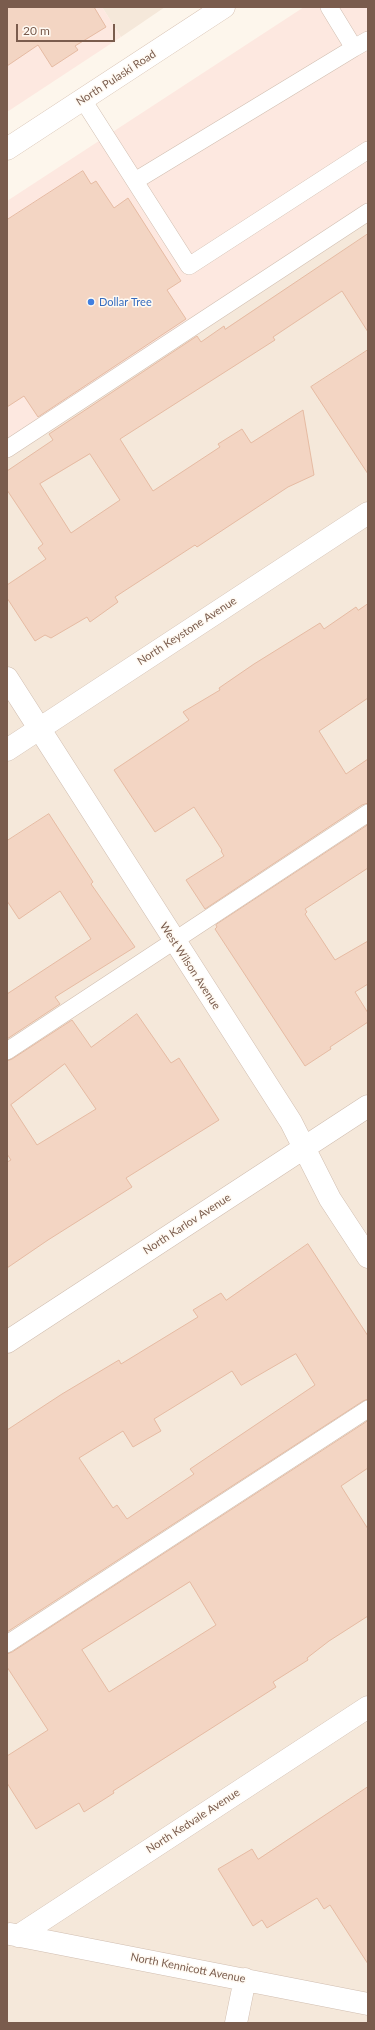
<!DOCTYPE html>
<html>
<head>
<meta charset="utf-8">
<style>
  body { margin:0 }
  #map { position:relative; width:375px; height:2030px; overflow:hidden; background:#fdf6ec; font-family:Lato,sans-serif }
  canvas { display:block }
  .frame { position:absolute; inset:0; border:8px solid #7a5c4d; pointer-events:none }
  .scale { position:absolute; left:16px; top:24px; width:99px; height:18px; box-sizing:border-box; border:2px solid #7a5c4d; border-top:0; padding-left:5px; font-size:12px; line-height:14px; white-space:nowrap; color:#7a5c4d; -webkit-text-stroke:3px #fffaf3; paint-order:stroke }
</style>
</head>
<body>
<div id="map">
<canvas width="375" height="2030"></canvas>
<div class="frame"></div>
<div class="scale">20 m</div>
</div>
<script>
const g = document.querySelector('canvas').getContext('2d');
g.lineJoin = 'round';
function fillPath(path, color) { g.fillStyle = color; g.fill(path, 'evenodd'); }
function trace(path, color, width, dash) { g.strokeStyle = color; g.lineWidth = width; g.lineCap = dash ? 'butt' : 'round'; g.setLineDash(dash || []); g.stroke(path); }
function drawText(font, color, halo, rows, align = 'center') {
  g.font = font + ' Lato,sans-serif'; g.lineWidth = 3; g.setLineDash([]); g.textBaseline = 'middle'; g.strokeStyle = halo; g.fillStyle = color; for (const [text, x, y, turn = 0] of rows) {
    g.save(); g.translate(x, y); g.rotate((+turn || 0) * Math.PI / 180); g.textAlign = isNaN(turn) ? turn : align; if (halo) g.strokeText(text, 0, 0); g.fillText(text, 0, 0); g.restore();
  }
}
fillPath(new Path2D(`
  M102 7H165L121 37Z
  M368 209V2023H7V445Z`), '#f5e8da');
fillPath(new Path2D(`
  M7 7H102L121 37 7 112Z
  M304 7H368V209L7 445V201Z`), '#fde8e0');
const building = new Path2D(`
  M7 7H94L106 27 75 46 78 50 52 67 38 45 7 66Z
  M83 171 91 184 96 181 114 208 128 198 181 281 167 290 186 319 38 417 24 396 7 407V220Z
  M368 234V332L342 291 273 337 275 340 120 439 153 491 220 447 218 444 242 429 251 443 303 410 314 475 288 487 197 547 195 545 115 597 118 602 90 622 87 617 51 638 45 635 35 641 7 598V585L46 559 38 548 43 544 7 490V471L53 440 49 434 197 336 201 342 224 326 225 329ZM90 454 120 500 71 533 40 484Z
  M368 350V474L311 387Z
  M368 604V698L319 731 346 774 368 759V803L362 805 205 909 186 880 224 856 221 851 222 850 194 807 155 832 114 770 189 720 183 712 220 690 219 688 254 664 320 623 324 629 356 607 358 610Z
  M49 814 93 882 91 884 135 947 55 997 60 1004 7 1039V994L91 939 60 891 19 919 7 901V841Z
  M368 825V868L305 909 307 912 305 914 335 960 368 941V984L355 992 368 1013V1022L330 1047 331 1049 305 1066 215 929 217 927 216 925Z
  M137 1014 171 1063 179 1058 219 1120 126 1178 132 1187 48 1240 7 1268V1162L11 1160 7 1154V1061L12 1059 72 1020 91 1047ZM65 1064 96 1109 37 1145 11 1105Z
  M308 1244 368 1336V1399L363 1401 7 1632V1430L62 1394 119 1360 121 1364 198 1317 193 1310 221 1293 226 1300ZM296 1354 315 1385 190 1469 194 1474 127 1519 117 1505 113 1508 79 1458 123 1431 133 1447 161 1431 154 1419 232 1371 241 1385Z
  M368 1421V1468L341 1486 368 1529V1616L329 1641 307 1658 308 1660 273 1682 276 1687 113 1791 114 1793 84 1812 79 1803 36 1829 7 1783V1756L48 1730 7 1667V1654L12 1652ZM190 1582 216 1625 109 1692 82 1650Z
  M368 1787V1964L330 1905 324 1909 317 1898 267 1928 262 1920 253 1926 218 1869 252 1849 258 1859Z`);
fillPath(building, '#f3d5c3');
trace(building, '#e6bba3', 1);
const service = new Path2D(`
  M329 7 354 48 368 40
  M83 100 189 266 368 150
  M135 181 354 48
  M7 449 368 212
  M7 1051 368 813
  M7 1644 368 1409`);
const minor = new Path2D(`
  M7 678 291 1122 330 1199 368 1257
  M7 750 368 513
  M7 1342 368 1106
  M10 1934 368 2004
  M18 1936 368 1707
  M236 2023 245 1979`);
const secondary = new Path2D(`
  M7 149 224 7`);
trace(service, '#d1beb0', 18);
trace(minor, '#d1beb0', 23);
trace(secondary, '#d6c0b0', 23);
trace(service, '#fff', 17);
trace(minor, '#fff', 22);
trace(secondary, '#fff', 22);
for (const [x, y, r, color] of [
  [91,302,4,"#3f7fe0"]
]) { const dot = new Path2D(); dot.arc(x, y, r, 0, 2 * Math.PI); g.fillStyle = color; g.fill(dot); trace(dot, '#fffaf3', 1.5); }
drawText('11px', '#7a5c4d', '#fffaf3', [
  ["North Pulaski Road",116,78,-33],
  ["North Keystone Avenue",187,631,-33],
  ["West Wilson Avenue",190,966,57],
  ["North Karlov Avenue",187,1224,-33],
  ["North Kedvale Avenue",193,1821,-33],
  ["North Kennicott Avenue",188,1968,11]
]);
drawText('11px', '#366cbe', '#fffaf3', [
  ["Dollar Tree",99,302]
], 'left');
</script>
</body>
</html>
